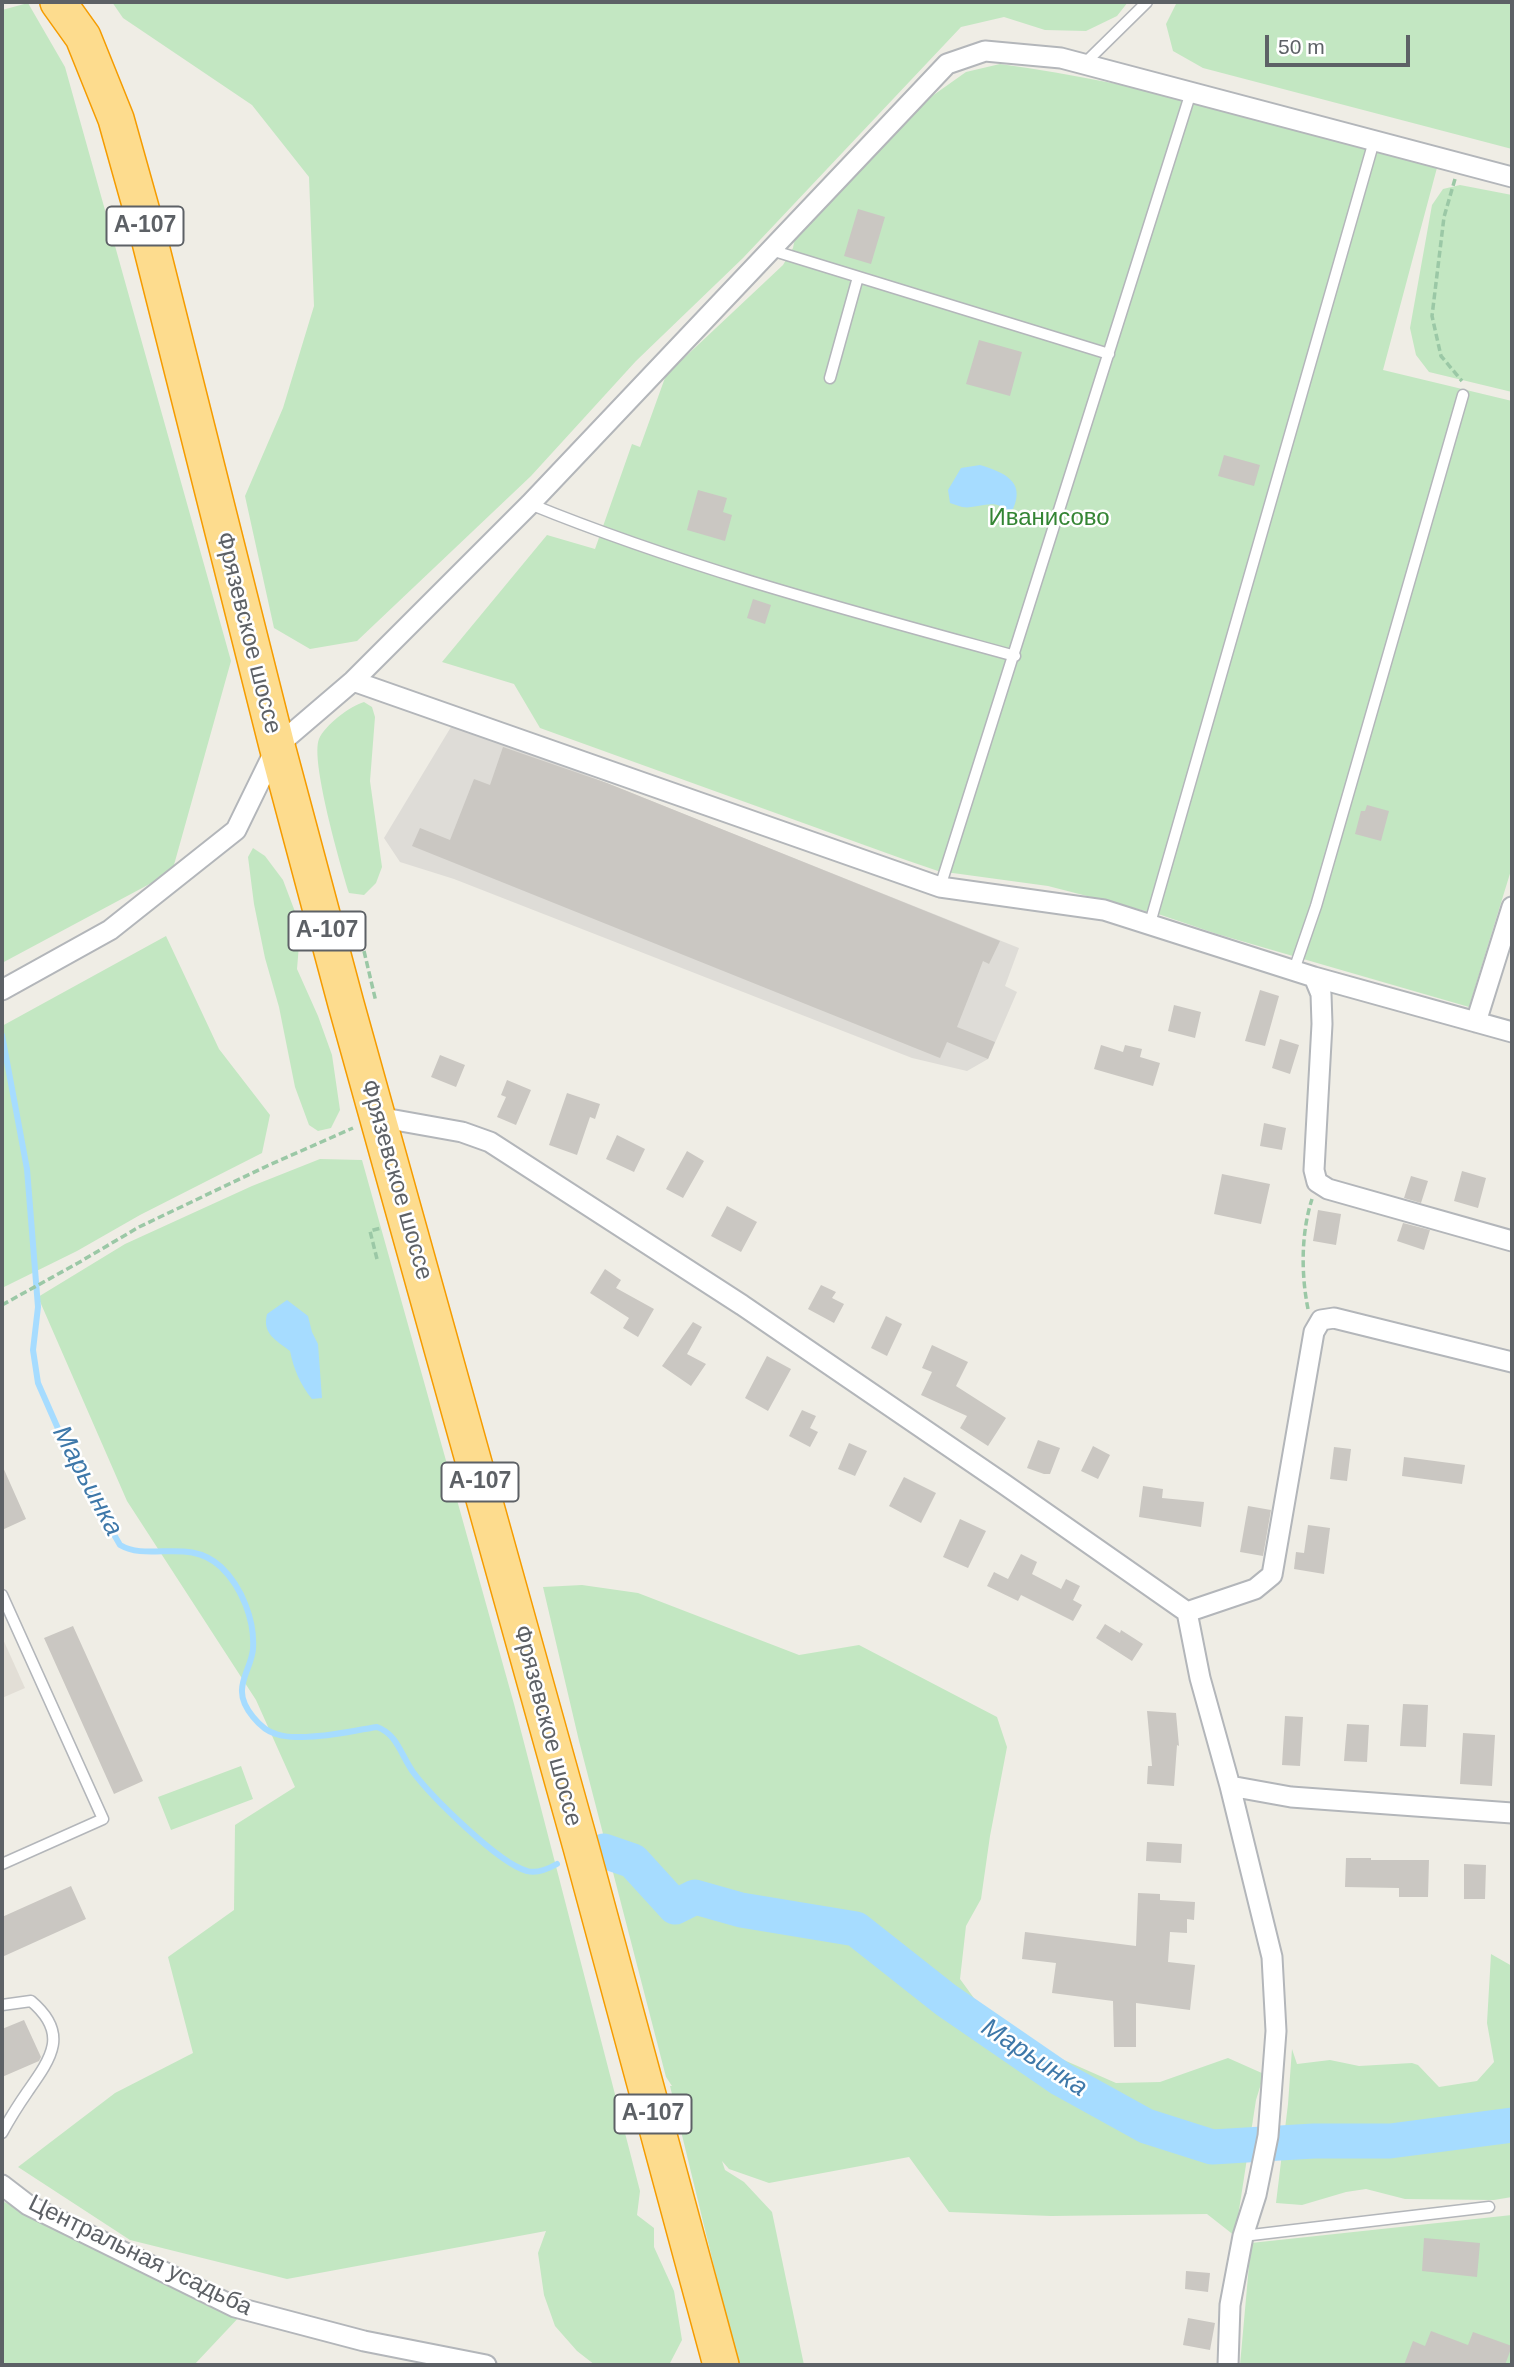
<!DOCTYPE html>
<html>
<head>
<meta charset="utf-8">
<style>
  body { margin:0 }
  #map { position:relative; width:1514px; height:2367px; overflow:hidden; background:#efede5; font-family:Helvetica,sans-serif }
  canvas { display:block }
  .frame { position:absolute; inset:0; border:4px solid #5d6166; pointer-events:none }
  .scale { position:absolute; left:1265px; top:35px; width:145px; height:32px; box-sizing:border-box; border:4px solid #5d6166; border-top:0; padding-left:9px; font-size:21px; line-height:24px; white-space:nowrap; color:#5d6166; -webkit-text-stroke:5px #fff; paint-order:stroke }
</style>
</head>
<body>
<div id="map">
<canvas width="1514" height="2367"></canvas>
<div class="frame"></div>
<div class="scale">50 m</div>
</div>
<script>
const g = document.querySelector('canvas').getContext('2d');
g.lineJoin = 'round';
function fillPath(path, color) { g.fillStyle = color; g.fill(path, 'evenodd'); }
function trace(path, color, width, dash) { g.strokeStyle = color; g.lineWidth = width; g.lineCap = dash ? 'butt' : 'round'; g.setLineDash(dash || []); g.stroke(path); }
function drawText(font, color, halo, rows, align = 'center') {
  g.font = font + ' Helvetica,sans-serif'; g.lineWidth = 5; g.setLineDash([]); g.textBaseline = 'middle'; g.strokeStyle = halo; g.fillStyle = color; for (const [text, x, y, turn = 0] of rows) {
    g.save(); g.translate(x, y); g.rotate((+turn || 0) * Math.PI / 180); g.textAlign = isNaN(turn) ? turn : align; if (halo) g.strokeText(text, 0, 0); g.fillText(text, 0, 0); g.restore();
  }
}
fillPath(new Path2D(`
  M454 722 1019 948 1005 986 1017 992 988 1059 967 1071 912 1058 454 879 400 862 384 838Z`), '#dedcd7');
fillPath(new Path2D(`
  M2 1637 25 1688 2 1698Z`), '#e2ded6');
fillPath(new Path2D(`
  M112 2H1128L1117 16 1086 31 1045 30 1004 17 961 27 743 258 636 361 531 476 357 641 310 649 274 628 245 496 283 408 314 306 309 177 252 105 123 18Z
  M1177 2H1512V149L1203 68 1173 51 1166 24Z
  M28 3 65 67 231 661 172 872 2 963V10Z
  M1000 64C1148 84 1293 127 1438 164L1383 370 1512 401V867L1469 1007 1217 934 1161 915 1048 886 938 871 903 859 540 728 514 684 442 662 547 535 595 549 632 444 640 447 666 375 783 265 793 248 795 238 918 106 966 72Z
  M1460 185 1512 195V392L1429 372 1416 355 1410 328 1432 205 1443 189Z
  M364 702 372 707 375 717 370 781 382 867 376 883 364 895 349 893C341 867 310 760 319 739 325 725 350 706 364 702Z
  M253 848 265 856 283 880 297 917 299 945 297 969 318 1016 332 1055 340 1110 331 1128 318 1131 309 1125 295 1087 279 1007 265 958 254 904 248 857Z
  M166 936 219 1049 270 1115 262 1153 140 1215 77 1251 2 1288V1026Z
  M320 1159 362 1160 514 1704 640 2191 637 2215 654 2228V2247L674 2291 682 2340 669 2365H595L577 2351 555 2326 544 2295 538 2253 546 2231 287 2279 130 2240 18 2167 115 2093 193 2053 168 1957 234 1910 235 1825 295 1787 256 1700 127 1501 38 1297 125 1244 252 1186Z
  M582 1585 638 1593 799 1655 859 1645 997 1717 1007 1747 990 1836 981 1899 966 1926 960 1979 998 2031 1116 2083 1160 2082 1228 2058 1264 2074 1256 2100 1235 2236 1207 2214 1051 2216 949 2212 909 2157 769 2183 729 2169 722 2161 725 2170 744 2182 772 2212 804 2365H738L670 2086H672L666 2077 579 1741 543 1587Z
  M241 1766 253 1799 171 1830 158 1797Z
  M1491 1954 1512 1966V2197L1494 2200 1405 2199 1366 2189 1346 2192 1302 2205 1276 2203 1288 2104 1292 2049 1297 2064 1330 2060 1359 2066 1412 2063 1418 2065 1439 2087 1477 2081 1494 2062 1487 2023Z
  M2 2201 242 2314 194 2365H2Z
  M1512 2215V2365H1240L1251 2243Z`), '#c3e7c2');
fillPath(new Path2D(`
  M980 465C1003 472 1026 481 1013 509L1007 511C994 497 977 510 962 507 958 506 954 504 950 503L948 490 961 468Z
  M287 1300 308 1316 312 1332 318 1344 322 1398 312 1399C300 1384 294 1370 290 1351 276 1340 262 1334 267 1314Z`), '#a6dcff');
trace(new Path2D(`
  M2 1035 27 1169 38 1307 33 1350 38 1383 74 1465 120 1545C149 1562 189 1537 221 1567 242 1587 255 1621 253 1649 252 1663 242 1677 242 1690 241 1707 261 1730 276 1734 282 1736 291 1737 297 1737 323 1738 351 1731 377 1727 397 1734 401 1755 413 1772 431 1796 498 1863 527 1871 537 1874 548 1869 557 1864`), '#a6dcff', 6);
trace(new Path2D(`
  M604 1851 633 1861 675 1907 695 1897 741 1910 856 1929 946 2000 1061 2079 1146 2126 1212 2147 1314 2141H1390L1512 2125`), '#a6dcff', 35);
fillPath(new Path2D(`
  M858 209 885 217 871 264 844 256Z
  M979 340 1022 352 1010 396 966 384Z
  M1224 455 1260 465 1254 486 1218 476Z
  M698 490 727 498 723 512 732 515 725 541 687 530Z
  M753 599 771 605 765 624 747 618Z
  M503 747 607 783 1000 941 989 964 983 961 957 1027 995 1042 988 1059 947 1042 940 1058 412 846 420 828 450 840 474 779 490 785Z
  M1367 805 1389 811 1381 841 1355 834 1361 811H1365Z
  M1260 990 1279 996 1265 1046 1245 1041Z
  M1174 1005 1201 1012 1195 1038 1168 1031Z
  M1280 1039 1299 1045 1290 1074 1272 1068Z
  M1101 1045 1123 1052 1125 1045 1142 1049 1140 1057 1160 1063 1153 1086 1094 1069Z
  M440 1055 465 1065 456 1087 431 1077Z
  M507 1080 531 1090 516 1125 497 1117 506 1097 501 1095Z
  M567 1093 600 1104 595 1119 590 1117 577 1155 549 1145Z
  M1264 1123 1286 1128 1282 1150 1260 1146Z
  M617 1135 645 1149 634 1172 606 1159Z
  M687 1151 704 1161 683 1198 666 1189Z
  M1462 1171 1486 1178 1478 1208 1454 1201Z
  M1222 1174 1270 1184 1261 1224 1214 1214Z
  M1411 1176 1428 1181 1421 1203 1404 1198Z
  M727 1206 757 1222 741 1252 711 1236Z
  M1318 1210 1341 1214 1336 1245 1313 1241Z
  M1403 1223 1430 1230 1424 1250 1397 1241Z
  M605 1269 621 1280 616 1288 654 1309 638 1337 623 1328 629 1318 590 1293Z
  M821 1285 836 1292 832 1298 844 1304 834 1323 808 1309Z
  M886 1316 902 1324 887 1356 871 1348Z
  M693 1322 702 1327 687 1354 706 1364 691 1386 662 1366Z
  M932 1345 968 1362 956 1386 1006 1418 988 1446 960 1428 967 1416 921 1395 932 1372 922 1368Z
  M767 1356 791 1369 768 1411 745 1398Z
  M802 1410 816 1416 810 1428 818 1432 810 1447 789 1436Z
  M1038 1440 1060 1448 1050 1474H1044L1027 1468Z
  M849 1443 867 1451 855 1476 838 1469Z
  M1093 1446 1110 1455 1098 1479 1081 1471Z
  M1334 1447 1351 1449 1347 1481 1330 1479Z
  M1404 1457 1465 1465 1462 1484 1402 1476Z
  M2 1465 26 1519 2 1530Z
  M904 1477 936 1493 921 1523 889 1506Z
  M1143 1486 1163 1489 1162 1498 1204 1502 1201 1527 1139 1517Z
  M1248 1506 1271 1510 1263 1556 1240 1552Z
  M960 1519 986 1531 968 1568 943 1557Z
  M1308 1525 1330 1528 1324 1574 1294 1569 1296 1552 1304 1553Z
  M1021 1554 1037 1562 1032 1574 1061 1589 1066 1579 1080 1586 1073 1600 1082 1605 1073 1621 1021 1595 1018 1601 987 1586 994 1572 1008 1579Z
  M1105 1624 1120 1633 1121 1630 1143 1644 1132 1661 1096 1638Z
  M73 1626 143 1781 114 1794 44 1638Z
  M1403 1704 1428 1705 1426 1747 1400 1746Z
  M1147 1711 1176 1713 1179 1746 1177 1745 1174 1786 1147 1784 1148 1766H1152Z
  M1285 1716 1303 1717 1300 1766 1282 1765Z
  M1347 1724 1369 1725 1367 1762 1344 1761Z
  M1463 1733 1495 1735 1492 1786 1460 1784Z
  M1147 1842 1182 1844 1181 1863 1146 1861Z
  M1346 1858H1371V1860H1429L1428 1897H1399V1888L1345 1887Z
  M1464 1864 1486 1865 1485 1899H1464Z
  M71 1886 86 1919 2 1957V1917Z
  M1138 1893 1160 1894V1900L1195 1902 1194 1920 1187 1919V1933L1170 1932 1168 1962 1195 1965 1190 2010 1136 2003V2047H1114L1113 2001 1052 1993 1056 1963 1022 1959 1025 1932 1136 1946Z
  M24 2020 41 2057 39 2061 2 2077V2029Z
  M1424 2238 1480 2243 1477 2277 1422 2271Z
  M1186 2271 1210 2273 1208 2292 1185 2289Z
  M1188 2318 1215 2323 1210 2350 1183 2345Z
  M1431 2331 1468 2345 1473 2332 1512 2346 1505 2365H1404L1413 2341 1425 2346Z`), '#cac7c2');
const lane = new Path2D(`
  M1085 63 1147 2
  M771 250 1109 354
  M830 378 858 277
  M530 504C687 568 851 611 1015 656
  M940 887 1191 92
  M1150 923 1374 141
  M1294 970 1316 906 1463 395
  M2 1595 103 1819 2 1864
  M2 2005 31 2001C69 2033 52 2057 28 2091 19 2104 10 2118 2 2133
  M1243 2236 1489 2207`);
const street = new Path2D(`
  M353 681 940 887 1104 910 1314 977 1512 1032
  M1314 977 1321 994 1322 1024 1314 1170 1317 1182 1328 1189 1512 1241
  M2 990 110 930 236 830 277 746 353 681 530 504 947 64 985 51 1061 58 1512 177
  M1476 1022 1512 907
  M378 1117 462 1132 490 1142 742 1305 1004 1484 1187 1612 1200 1678 1230 1786
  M1187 1612 1255 1589 1272 1575 1314 1332 1321 1320 1334 1318 1512 1362
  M2 2185 28 2205 235 2307 364 2341 486 2365
  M1228 2365 1230 2305 1243 2236 1256 2195 1268 2136 1276 2031 1272 1957 1230 1786 1291 1797 1512 1813`);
const highway = new Path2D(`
  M58 2 83 37 116 119 146 226 277 746 346 1004 581 1847 721 2365`);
trace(lane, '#b3b6ba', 13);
trace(street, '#b3b6ba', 23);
trace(highway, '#f59c00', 38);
trace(new Path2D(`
  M1455 179 1444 217 1432 316 1441 356 1462 381
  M364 951 376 1002
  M377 1259 370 1231 381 1228
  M2 1305 78 1263 139 1227 267 1166 353 1128
  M1308 1309C1301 1274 1301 1233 1312 1199`), '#9bc8a6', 3.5, [7, 3.5]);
trace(lane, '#fff', 10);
trace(street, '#fff', 19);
trace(highway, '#fddc8e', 35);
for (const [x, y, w] of [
  [145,226,77],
  [327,931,77],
  [480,1482,77],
  [653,2114,77]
]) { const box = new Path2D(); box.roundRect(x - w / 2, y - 19.5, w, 39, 5); g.fillStyle = '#fff'; g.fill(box); trace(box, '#5d6166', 2); }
drawText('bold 23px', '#5d6166', null, [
  ["А-107",145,226],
  ["А-107",327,931],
  ["А-107",480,1482],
  ["А-107",653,2114]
]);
drawText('24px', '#348534', '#fff', [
  ["Иванисово",1049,518]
]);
drawText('24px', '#5d6166', '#fff', [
  ["Фрязевское шоссе",248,633,76],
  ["Фрязевское шоссе",396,1180,74],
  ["Фрязевское шоссе",547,1726,75],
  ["Центральная усадьба",140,2256,26]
]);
drawText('italic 26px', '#3e78a9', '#fff', [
  ["Марьинка",87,1481,62],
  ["Марьинка",1034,2058,33]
]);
</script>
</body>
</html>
